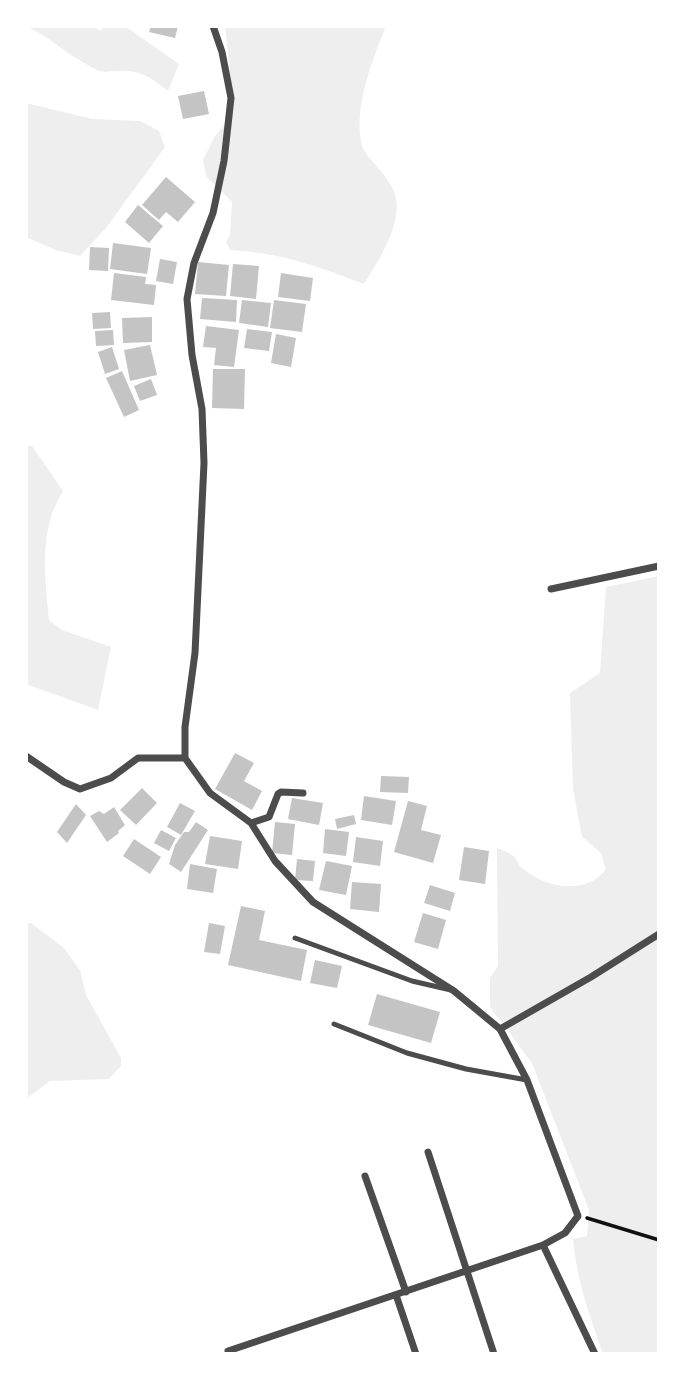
<!DOCTYPE html>
<html>
<head>
<meta charset="utf-8">
<style>
  body { margin:0 }
  #map { position:relative; width:685px; height:1380px; overflow:hidden; background:#fff; font-family:"DejaVu Sans",sans-serif }
  canvas { display:block }
  .frame { position:absolute; inset:0; border:28px solid #fff; pointer-events:none }
</style>
</head>
<body>
<div id="map">
<canvas width="685" height="1380"></canvas>
<div class="frame"></div>
</div>
<script>
const g = document.querySelector('canvas').getContext('2d');
g.lineJoin = 'round';
function fillPath(path, color) { g.fillStyle = color; g.fill(path, 'evenodd'); }
function trace(path, color, width, dash) { g.strokeStyle = color; g.lineWidth = width; g.lineCap = dash ? 'butt' : 'round'; g.setLineDash(dash || []); g.stroke(path); }
fillPath(new Path2D(`
  M26 26H92L101 31 104 26H125L179 64 168 91C151 77 141 70 118 71 111 71 103 73 97 70 71 58 50 37 26 26Z
  M225 26H386C373 58 354 106 361 141 363 155 373 160 381 171 385 177 390 183 393 189 407 218 379 260 364 284 316 266 282 253 230 250L226 242 230 234 232 202 206 176 203 160 215 136 232 117 234 109Z
  M26 103 92 119 140 121 159 131 165 147 106 228 80 256 56 250 26 237Z
  M26 445 32 446 63 491C38 531 45 576 49 620L62 630 111 647 98 710 26 684Z
  M659 576V1354H603C589 1313 577 1282 573 1239L587 1236 589 1210 532 1063 490 1007V978L498 966 497 848C502 850 508 852 512 855 517 858 518 865 522 868 545 888 587 896 606 869L601 853 582 837 573 789 570 693 600 673 606 587Z
  M26 923H31L64 948 80 970 86 995 121 1058V1066L109 1079 50 1081 26 1099Z`), '#eee');
fillPath(new Path2D(`
  M151 26H178L175 38 149 32Z
  M204 91 209 114 183 119 178 96Z
  M166 177 195 202 178 222 166 212 159 220 142 205Z
  M138 205 163 226 149 243 125 222Z
  M113 243 151 248 147 274 110 269Z
  M90 247 109 248 108 271 89 270Z
  M160 259 177 262 173 284 156 281Z
  M198 262 229 265 226 296 195 294Z
  M233 264 259 266 256 299 230 296Z
  M114 273 146 277 145 284 156 285 154 305 111 300Z
  M281 273 313 278 310 301 278 297Z
  M202 298 237 300 236 322 200 319Z
  M242 300 271 303 268 327 239 323Z
  M274 300 306 304 302 332 270 328Z
  M110 312 111 328 93 329 92 313Z
  M152 317V342L123 343 122 318Z
  M206 326 239 330 234 367 214 365 216 348 203 347Z
  M247 329 272 332 269 351 244 348Z
  M113 330 114 345 96 346 95 331Z
  M276 334 296 338 291 367 271 363Z
  M150 345 157 375 130 381 124 350Z
  M112 347 119 369 105 374 98 352Z
  M213 369H245L244 409 212 408Z
  M122 371 139 410 124 417 106 378Z
  M151 379 157 395 140 401 134 386Z
  M235 753 254 763 244 781 262 791 252 810 215 789Z
  M381 776 409 777 408 793 380 792Z
  M142 788 157 803 136 825 120 810Z
  M364 796 396 801 392 825 361 820Z
  M292 798 323 803 319 825 288 819Z
  M408 801 427 806 421 830 441 835 433 863 394 852Z
  M180 803 195 811 181 835 167 827Z
  M76 804 86 815 67 843 57 832Z
  M114 807 125 825 118 831 119 833 107 842 90 816 99 811 104 814Z
  M354 815 356 824 337 829 335 819Z
  M196 822 208 830 181 872 169 864 175 845 184 832H189Z
  M275 822 295 824 292 855 272 853Z
  M325 829 349 832 346 856 323 853Z
  M161 830 176 838 169 851 154 843Z
  M210 836 242 841 238 869 205 864Z
  M356 837 383 841 380 866 353 862Z
  M134 839 161 857 150 874 123 856Z
  M464 847 489 851 485 884 459 880Z
  M297 859 315 861 313 881 295 880Z
  M326 861 352 866 346 895 319 890Z
  M190 864 217 869 213 893 187 889Z
  M352 882 381 884 379 912 350 909Z
  M430 885 455 893 450 911 424 903Z
  M241 906 265 911 259 940 307 950 301 981 228 965Z
  M423 913 446 920 438 949 414 942Z
  M209 923 225 926 220 954 204 952Z
  M315 960 342 966 337 988 310 983Z
  M377 994 440 1012 431 1043 368 1025Z`), '#c4c4c4');
trace(new Path2D(`
  M587 1218 659 1240`), '#111', 3.5);
trace(new Path2D(`
  M295 938 412 981 451 990
  M334 1024 407 1053 466 1069 527 1080`), '#4c4c4c', 5);
trace(new Path2D(`
  M213 26 222 52 231 98 224 161 213 213 194 263 187 299 192 355 202 409 204 463 195 653 185 727V758L210 793 251 823 275 861 313 902 454 991 500 1029 527 1080 578 1216 565 1233 543 1245 228 1351 229 1354
  M551 589 659 566
  M26 756 64 782 80 789 111 778 138 758H185
  M251 823 269 817 278 794 281 792 303 793
  M500 1029 591 977 659 934
  M428 1152 494 1354
  M365 1176 406 1292
  M543 1245 595 1354
  M396 1295 416 1354`), '#4c4c4c', 7);
</script>
</body>
</html>
